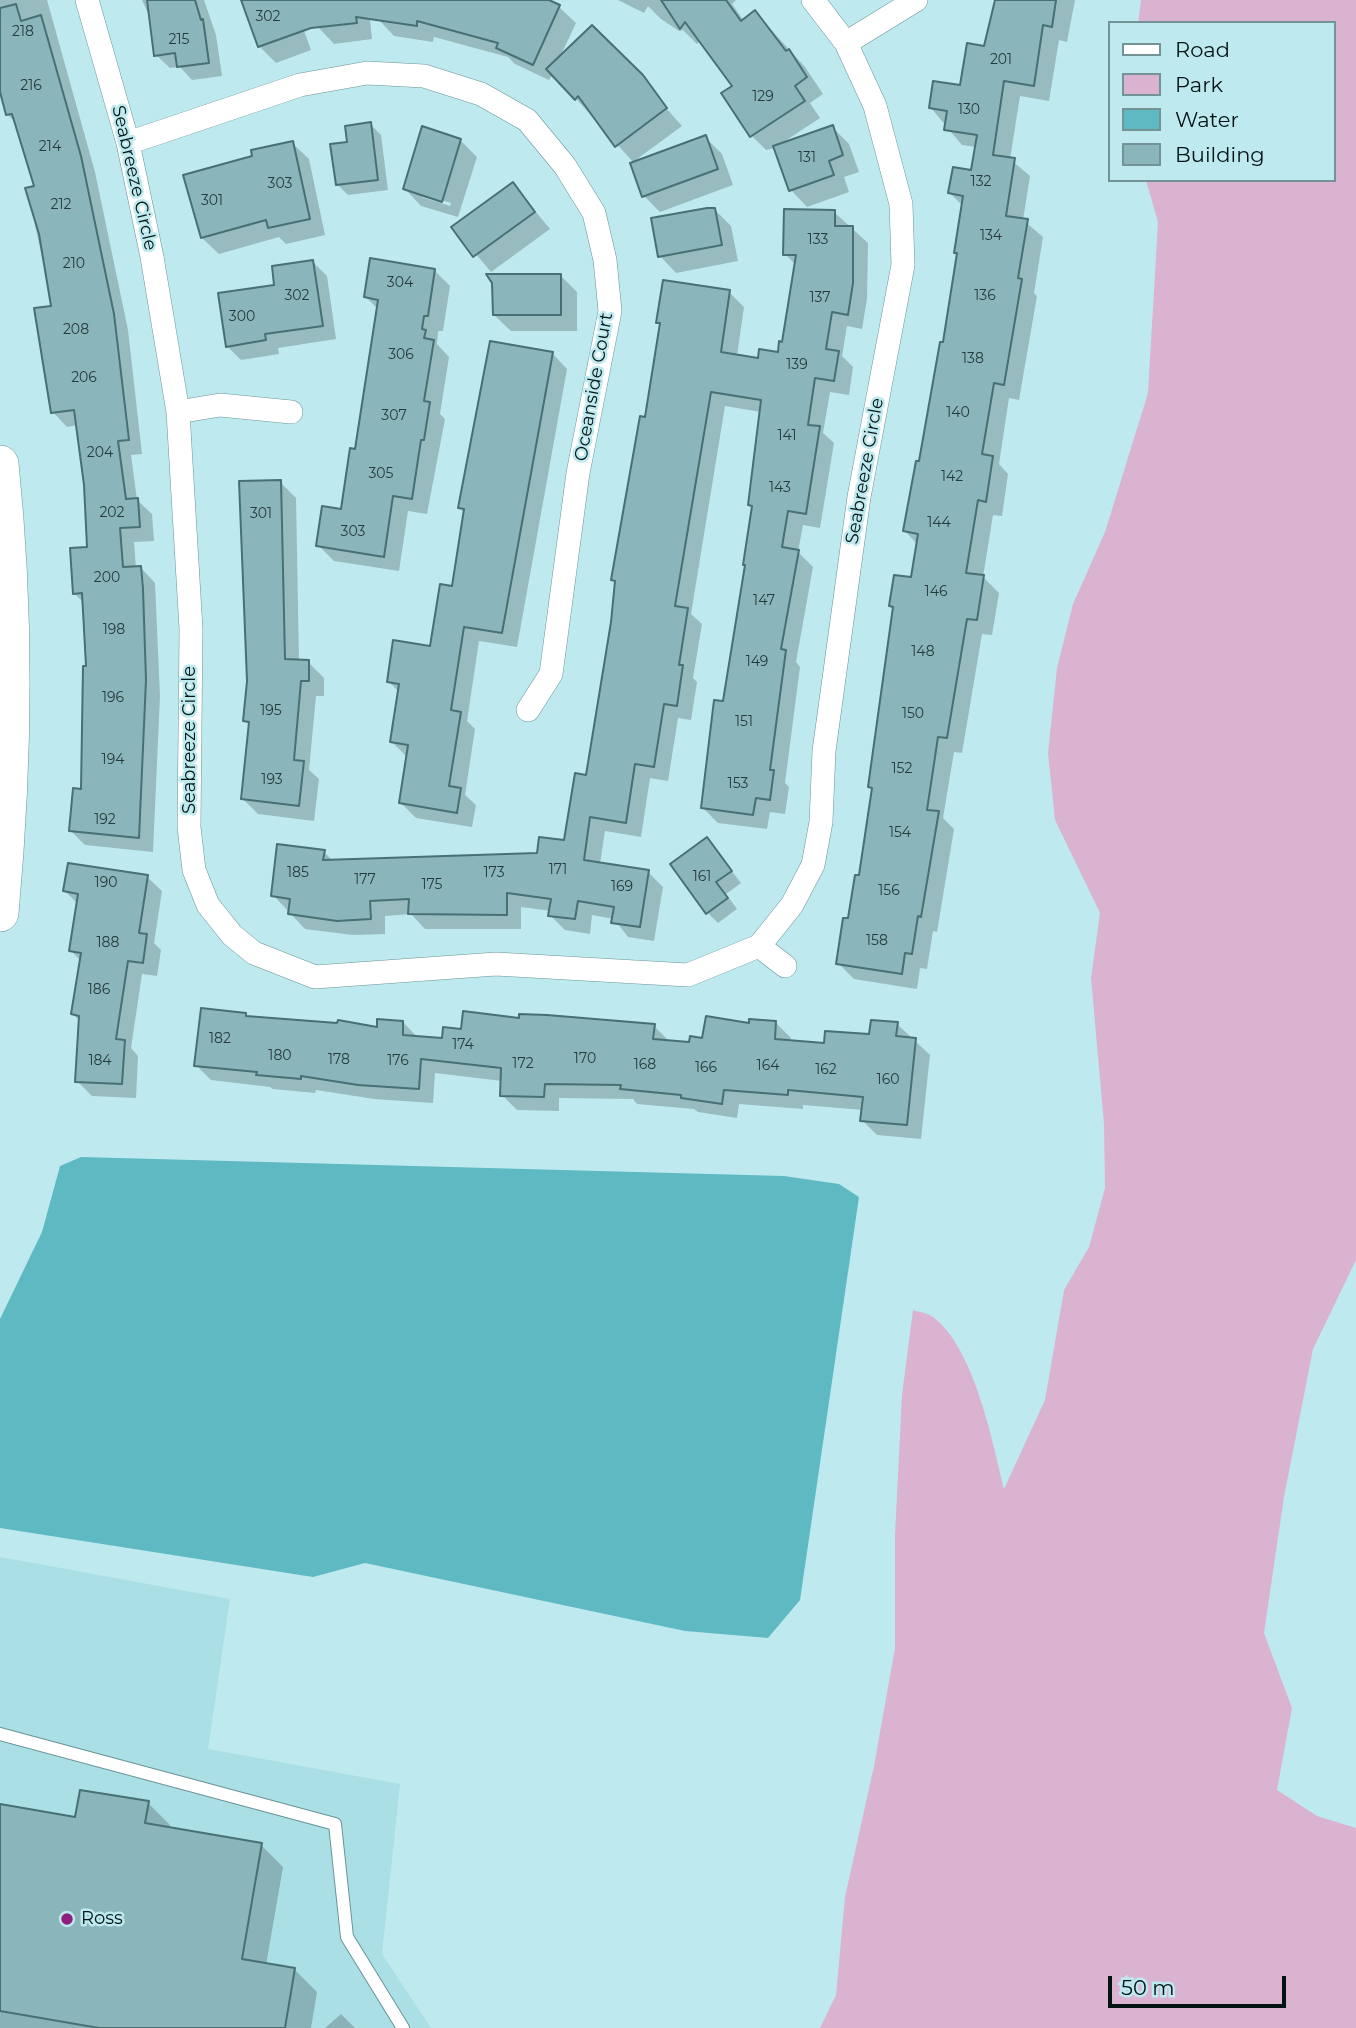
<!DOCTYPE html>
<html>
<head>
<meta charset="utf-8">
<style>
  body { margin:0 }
  #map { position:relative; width:1356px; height:2028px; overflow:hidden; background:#beeaef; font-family:Montserrat,sans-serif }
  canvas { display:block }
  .legend { position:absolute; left:1108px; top:21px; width:228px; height:161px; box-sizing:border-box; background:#beeaef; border:2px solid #739497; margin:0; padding:9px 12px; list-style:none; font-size:21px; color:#031314 }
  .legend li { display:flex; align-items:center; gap:14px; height:35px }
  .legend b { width:35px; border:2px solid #739497 }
  .scale { position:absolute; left:1108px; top:1976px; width:178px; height:32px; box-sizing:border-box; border:4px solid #031314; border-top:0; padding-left:9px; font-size:21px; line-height:24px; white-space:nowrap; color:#031314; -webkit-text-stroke:5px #beeaef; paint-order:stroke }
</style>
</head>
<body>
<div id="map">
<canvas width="1356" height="2028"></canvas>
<ul class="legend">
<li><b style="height:9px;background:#fff"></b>Road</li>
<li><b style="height:19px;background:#dab3d1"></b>Park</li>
<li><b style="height:19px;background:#5fb9c3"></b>Water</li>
<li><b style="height:19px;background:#8ab5ba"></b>Building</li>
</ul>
<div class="scale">50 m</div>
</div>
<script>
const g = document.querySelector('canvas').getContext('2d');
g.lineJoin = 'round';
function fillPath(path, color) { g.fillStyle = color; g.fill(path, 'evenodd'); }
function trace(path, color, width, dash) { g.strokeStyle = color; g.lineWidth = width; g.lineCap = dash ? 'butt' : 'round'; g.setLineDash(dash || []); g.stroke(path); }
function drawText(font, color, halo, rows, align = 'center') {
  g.font = font + ' Montserrat,sans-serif'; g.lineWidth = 5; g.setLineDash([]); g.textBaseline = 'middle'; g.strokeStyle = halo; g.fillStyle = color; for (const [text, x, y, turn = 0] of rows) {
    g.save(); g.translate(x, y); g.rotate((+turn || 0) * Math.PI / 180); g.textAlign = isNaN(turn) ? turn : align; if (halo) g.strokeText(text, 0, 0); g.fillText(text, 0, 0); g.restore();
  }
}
fillPath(new Path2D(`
  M0 1557 230 1599 208 1749 400 1784 382 1954 431 2028H0Z`), '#aadfe5');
fillPath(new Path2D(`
  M1141 0H1356V1260L1313 1349 1284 1497 1264 1633 1292 1708 1277 1790 1317 1816 1356 1828V2028H820L836 1995 845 1897 874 1766 895 1648V1535L902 1395 913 1310C919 1312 928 1313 933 1317 974 1347 993 1443 1004 1489L1045 1400 1064 1290 1089 1247 1105 1188 1104 1124 1091 978 1100 913 1055 820 1048 753 1057 668 1073 604 1105 532 1148 393 1158 222 1146 180H1333V23H1138Z`), '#dab3d1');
fillPath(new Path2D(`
  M81 1157 784 1176 839 1184 859 1197 800 1600 768 1638 685 1631 365 1563 313 1577 0 1528V1319L42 1232 60 1166Z`), '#5fb9c3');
fillPath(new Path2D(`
  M0 0H47L95 172 128 330 142 454 131 455 137 500 152 514 154 541 134 542 136 568H141L155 583 160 696 153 852 85 845 70 830 83 791 88 668 84 603 74 593 88 549 86 485 78 425 67 427 53 412V307L27 189 36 187 17 124 7 114 0 89Z
  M142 0H204L216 35 222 76 192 80 180 67 170 68 156 55 151 20Z
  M243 0H293L311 50 276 63 259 46Z
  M314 0H368L372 39 334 44 318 27Z
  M381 0H545L559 7 576 23 559 59 609 44 682 126 633 162 553 73 549 80 515 64 508 57 434 37 433 42 394 36 378 19Z
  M618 0H736L732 4 744 21 755 12 805 67 823 94 810 103 820 118 782 143 832 127 849 144 859 172 844 177 849 192 807 207 791 190 776 148 766 150 749 133 735 86 701 40 697 44 683 30 679 31 661 19 648 6 644 13Z
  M996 0H1075L1067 42 1059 40 1049 101 1020 96 1010 159 1030 176 1023 220 1043 237 1034 293 1037 296 1019 400 1009 398 999 464 1008 474 1002 516 993 515 983 577 999 593 992 635 982 634 962 753 954 752 943 818 954 829 937 932 933 931 927 969 920 968 917 989 854 979 838 963 860 877 874 791 870 786 894 609 891 606 913 579 918 545 905 531 944 344 959 255 956 252 963 206 950 193 972 172 976 147 962 145 931 108 962 87 986 48Z
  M370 124 381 135 388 190 348 195 337 184 349 143Z
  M705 137 722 154 733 185 660 212 644 196Z
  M460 140 477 157 458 217 421 206 405 189ZM422 194 451 203 450 206 422 197Z
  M292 143 309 159 325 235 286 244 279 237 219 254 202 238 254 157Z
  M513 184 550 229 491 272 454 228Z
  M715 210 731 226 738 261 676 273 660 256Z
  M834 212 868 243 867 299 862 329 847 326 842 356 853 367 849 395 830 392 823 433 834 443 820 528 803 525 798 552 813 567 796 662 800 667 785 783 789 787 785 814 770 812 767 829 718 823 703 808 724 703 747 567 753 508 750 504 761 412 725 406 691 614 702 624 693 678 697 682 691 720 678 718 668 781 650 778 641 837 605 831 600 864 648 872 663 887 654 941 628 937 614 919 592 915 590 934 565 930 550 915 551 911 521 907V929H425L411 914 385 916V934L353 935 305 929 273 895 324 852 334 862 538 855 566 842 588 777 612 622 617 583 613 580 646 419 661 325 658 322 729 292 744 307 737 356 759 360 779 354 796 265 785 254Z
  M313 262 327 276 336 339 278 348 279 354 241 360 227 346 276 286Z
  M434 270 450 286 443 331H438L437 344 449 357 440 414 445 419 427 514 408 511 399 571 334 561 318 545 342 511 357 451 378 309 366 297Z
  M560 275 577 292V331H511L494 315Z
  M552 353 567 369 517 647 479 641 467 721 475 729 465 795 476 805 472 827 416 818 401 803 408 758 391 741 399 692 388 681 431 648 454 588 465 513 460 508Z
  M280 482 296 498 299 661 308 662 324 678V696H316L309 770 319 779 314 821 258 814 243 799 250 725 245 721Z
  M707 839 741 883 726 894 737 909 718 923 707 912Z
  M147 877 162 891 154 943 161 950 157 976 142 974 131 1048 138 1056 136 1098 92 1096 77 1081 80 1021 73 1014 81 961 71 951 78 904 65 891Z
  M245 1014 250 1018 379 1029 403 1022 418 1038 443 1039 463 1031 520 1020 654 1026 670 1042 690 1044 750 1025 776 1023 791 1038 790 1042 825 1044 871 1036 897 1024 930 1055 921 1139 877 1135 862 1120 863 1110 803 1105V1109L739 1104 737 1118 698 1112 694 1109 637 1104 633 1099 559 1098V1111L517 1110 502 1095V1081L435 1073 433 1103 374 1099 316 1090 315 1093 273 1089 270 1087 211 1080 196 1065Z
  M148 1803 170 1825 169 1829 261 1845 283 1867 266 1965 295 1970 317 1992 311 2028H0V1806L77 1819Z
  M341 2014 355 2028H325Z`), '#0003');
const building = new Path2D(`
  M147 0H195L201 20 203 19 209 63 177 67 175 53 154 56Z
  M241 0H549L560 5 533 65 496 48 498 43 417 21V26L356 17 357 23 311 28 258 47Z
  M661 0H726L741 21 755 10 786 51 789 49 807 77 795 86 805 101 750 137 721 93 732 86 685 22 680 29Z
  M995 0H1056L1052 27 1043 25 1034 86 1004 81 993 155 1015 158 1006 216 1028 219 1018 278 1022 279 1004 385 994 383 982 454 993 456 986 502 978 500 966 573 984 575 977 620 967 619 947 738 938 737 927 810 939 811 921 917 918 916 912 954 905 953 902 974 836 964 843 918H848L855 875H859L872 788 868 787 893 607 889 606 894 575 911 577 918 534 903 531 916 461H919L940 342H943L957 253H954L963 196 948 193 953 167 971 170 977 135 944 130 947 111 929 108 933 81 960 85 967 43 984 46Z
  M16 4 21 21 41 15 81 156 114 314 129 440 118 441 126 499 138 498 140 527 120 528 123 567 141 566 143 589 146 680 139 838 69 831 73 788 81 789 83 666H86L82 593 73 594 70 548 87 547 84 485 74 410 51 413 34 308 51 306 39 234 25 188 34 186 12 114 6 115 0 92V8Z
  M592 25 643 75 667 108 615 147 578 96 575 100 546 69Z
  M371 122 378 180 336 185 330 144 347 142 345 126Z
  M833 125 843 155 829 161 834 175 789 191 773 146Z
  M422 126 461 139 442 202 403 189Z
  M706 135 718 169 642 197 630 163Z
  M293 141 310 219 268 228 266 220 201 238 183 175 252 156 251 150Z
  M513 182 535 212 473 257 451 227Z
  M707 208H715L722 245 658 257 651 218Z
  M784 209 835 210V226H853V283L848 315 832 312 826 349 839 351 834 381 815 378 808 425 820 426 806 514 788 511 782 547 799 550 781 649 786 650 770 770H774L770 800 756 798 753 815 701 808 714 700 723 701 745 565H743L752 506 748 505 761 400 711 392 675 606 688 608 679 665H683L677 706 664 704 654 767 635 764 626 823 590 817 584 860 649 870 640 927 611 923 614 907 578 901 575 919 548 916 551 899 507 893V915L408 914 409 899 370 901 371 919 337 921 288 914 290 899 271 896 277 844 325 850 323 860 537 853 539 837 564 840 575 773 586 775 611 622 615 581 611 580 640 416 645 417 660 323H656L663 280 730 290 721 352 758 358 759 349 778 352 779 341 782 342 796 255H783Z
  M370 258 435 269 428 316H424L422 329 426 330 424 338 434 340 424 401 430 402 424 440H421L412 499 393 496 384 557 316 546 322 506 341 509 350 448 355 449 378 300 364 297Z
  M313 260 323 326 265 334 266 340 226 347 218 293 274 285 272 266Z
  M486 274H561V315H493L492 283Z
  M490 341 553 352 502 633 464 627 451 710 461 712 449 786 461 788 457 813 399 803 408 745 390 742 399 684 387 682 393 640 430 646 440 584 452 586 464 509 458 508Z
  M281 480 285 659 309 660V681H301L294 760 304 761 299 806 241 799 249 722 243 721 247 681 239 481Z
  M707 837 732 871 716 882 728 898 706 914 670 864Z
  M68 863 148 875 139 933 147 934 143 963 128 961 116 1039 125 1040 122 1084 75 1082 79 1016 71 1014 81 953 69 951 78 894 63 891Z
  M201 1008 246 1013V1016L337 1023 338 1020 377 1027V1019L403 1021V1035L442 1038 443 1027 461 1029 463 1011 519 1018V1014L547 1015 655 1024 653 1039 689 1042 690 1036 702 1038 706 1016 749 1023V1019L776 1021 775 1039 824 1043 825 1031 869 1034 871 1020 898 1022 896 1036 916 1038 907 1125 860 1121 863 1097 788 1090V1095L724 1090 722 1104 681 1098V1095L620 1089 621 1085 545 1084 544 1097 500 1096 501 1068 421 1059 419 1089 358 1085 301 1076V1079L256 1075 257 1072 194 1066Z
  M80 1790 149 1801 145 1823 262 1843 242 1959 295 1968 285 2028H99L0 2011V1804L75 1817Z`);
fillPath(building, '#8ab5ba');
trace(building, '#477074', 2);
const service = new Path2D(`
  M0 1734 335 1824 347 1937 403 2028`);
const minor = new Path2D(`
  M87 0 128 143 152 257 178 412 191 629 189 827 194 870 208 905 232 935 254 953 315 977 496 964 688 975 759 946 792 905 813 865 821 822 824 751 859 497 903 265 901 204 875 106 846 43 813 0
  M846 43 916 0
  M128 143 300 85 367 73 424 76 481 94 527 120 565 166 594 213 605 260 610 311 578 473 551 674 528 710
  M178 412 220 405 291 412
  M759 946 785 966`);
const primary = new Path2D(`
  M0 464C16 615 14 762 0 913`);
trace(service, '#699397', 14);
trace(minor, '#699397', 24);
trace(primary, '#699397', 38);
trace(service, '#fff', 12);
trace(minor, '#fff', 23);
trace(primary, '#fff', 37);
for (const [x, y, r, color] of [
  [67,1919,7,"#8f1e7f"]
]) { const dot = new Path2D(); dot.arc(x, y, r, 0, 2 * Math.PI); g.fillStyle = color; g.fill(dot); trace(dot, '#beeaef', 2.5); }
drawText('14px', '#253c3e', null, [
  ["302",268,17],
  ["218",23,32],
  ["215",179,40],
  ["201",1001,60],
  ["216",31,86],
  ["129",763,97],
  ["130",969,110],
  ["214",50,147],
  ["131",807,158],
  ["132",981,182],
  ["303",280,184],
  ["301",212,201],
  ["212",61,205],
  ["134",991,236],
  ["133",818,240],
  ["210",74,264],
  ["304",400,283],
  ["302",297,296],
  ["136",985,296],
  ["137",820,298],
  ["300",242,317],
  ["208",76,330],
  ["306",401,355],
  ["138",973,359],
  ["139",797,365],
  ["206",84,378],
  ["140",958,413],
  ["307",394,416],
  ["141",787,436],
  ["204",100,453],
  ["305",381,474],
  ["142",952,477],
  ["143",780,488],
  ["202",112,513],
  ["301",261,514],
  ["144",939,523],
  ["303",353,532],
  ["200",107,578],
  ["146",936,592],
  ["147",764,601],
  ["198",114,630],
  ["148",923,652],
  ["149",757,662],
  ["196",113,698],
  ["195",271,711],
  ["150",913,714],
  ["151",744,722],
  ["194",113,760],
  ["152",902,769],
  ["193",272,780],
  ["153",738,784],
  ["192",105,820],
  ["154",900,833],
  ["171",558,870],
  ["185",298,873],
  ["173",494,873],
  ["161",702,877],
  ["177",365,880],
  ["190",106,883],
  ["175",432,885],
  ["169",622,887],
  ["156",889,891],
  ["158",877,941],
  ["188",108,943],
  ["186",99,990],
  ["182",220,1039],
  ["174",463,1045],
  ["180",280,1056],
  ["170",585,1059],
  ["178",339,1060],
  ["184",100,1061],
  ["176",398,1061],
  ["172",523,1064],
  ["168",645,1065],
  ["164",768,1066],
  ["166",706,1068],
  ["162",826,1070],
  ["160",888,1080]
]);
drawText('18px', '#031314', '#beeaef', [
  ["Seabreeze Circle",134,178,77],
  ["Oceanside Court",594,387,-80],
  ["Seabreeze Circle",865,471,-80],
  ["Seabreeze Circle",190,740,-90]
]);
drawText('18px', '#031314', '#beeaef', [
  ["Ross",81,1919]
], 'left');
</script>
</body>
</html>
